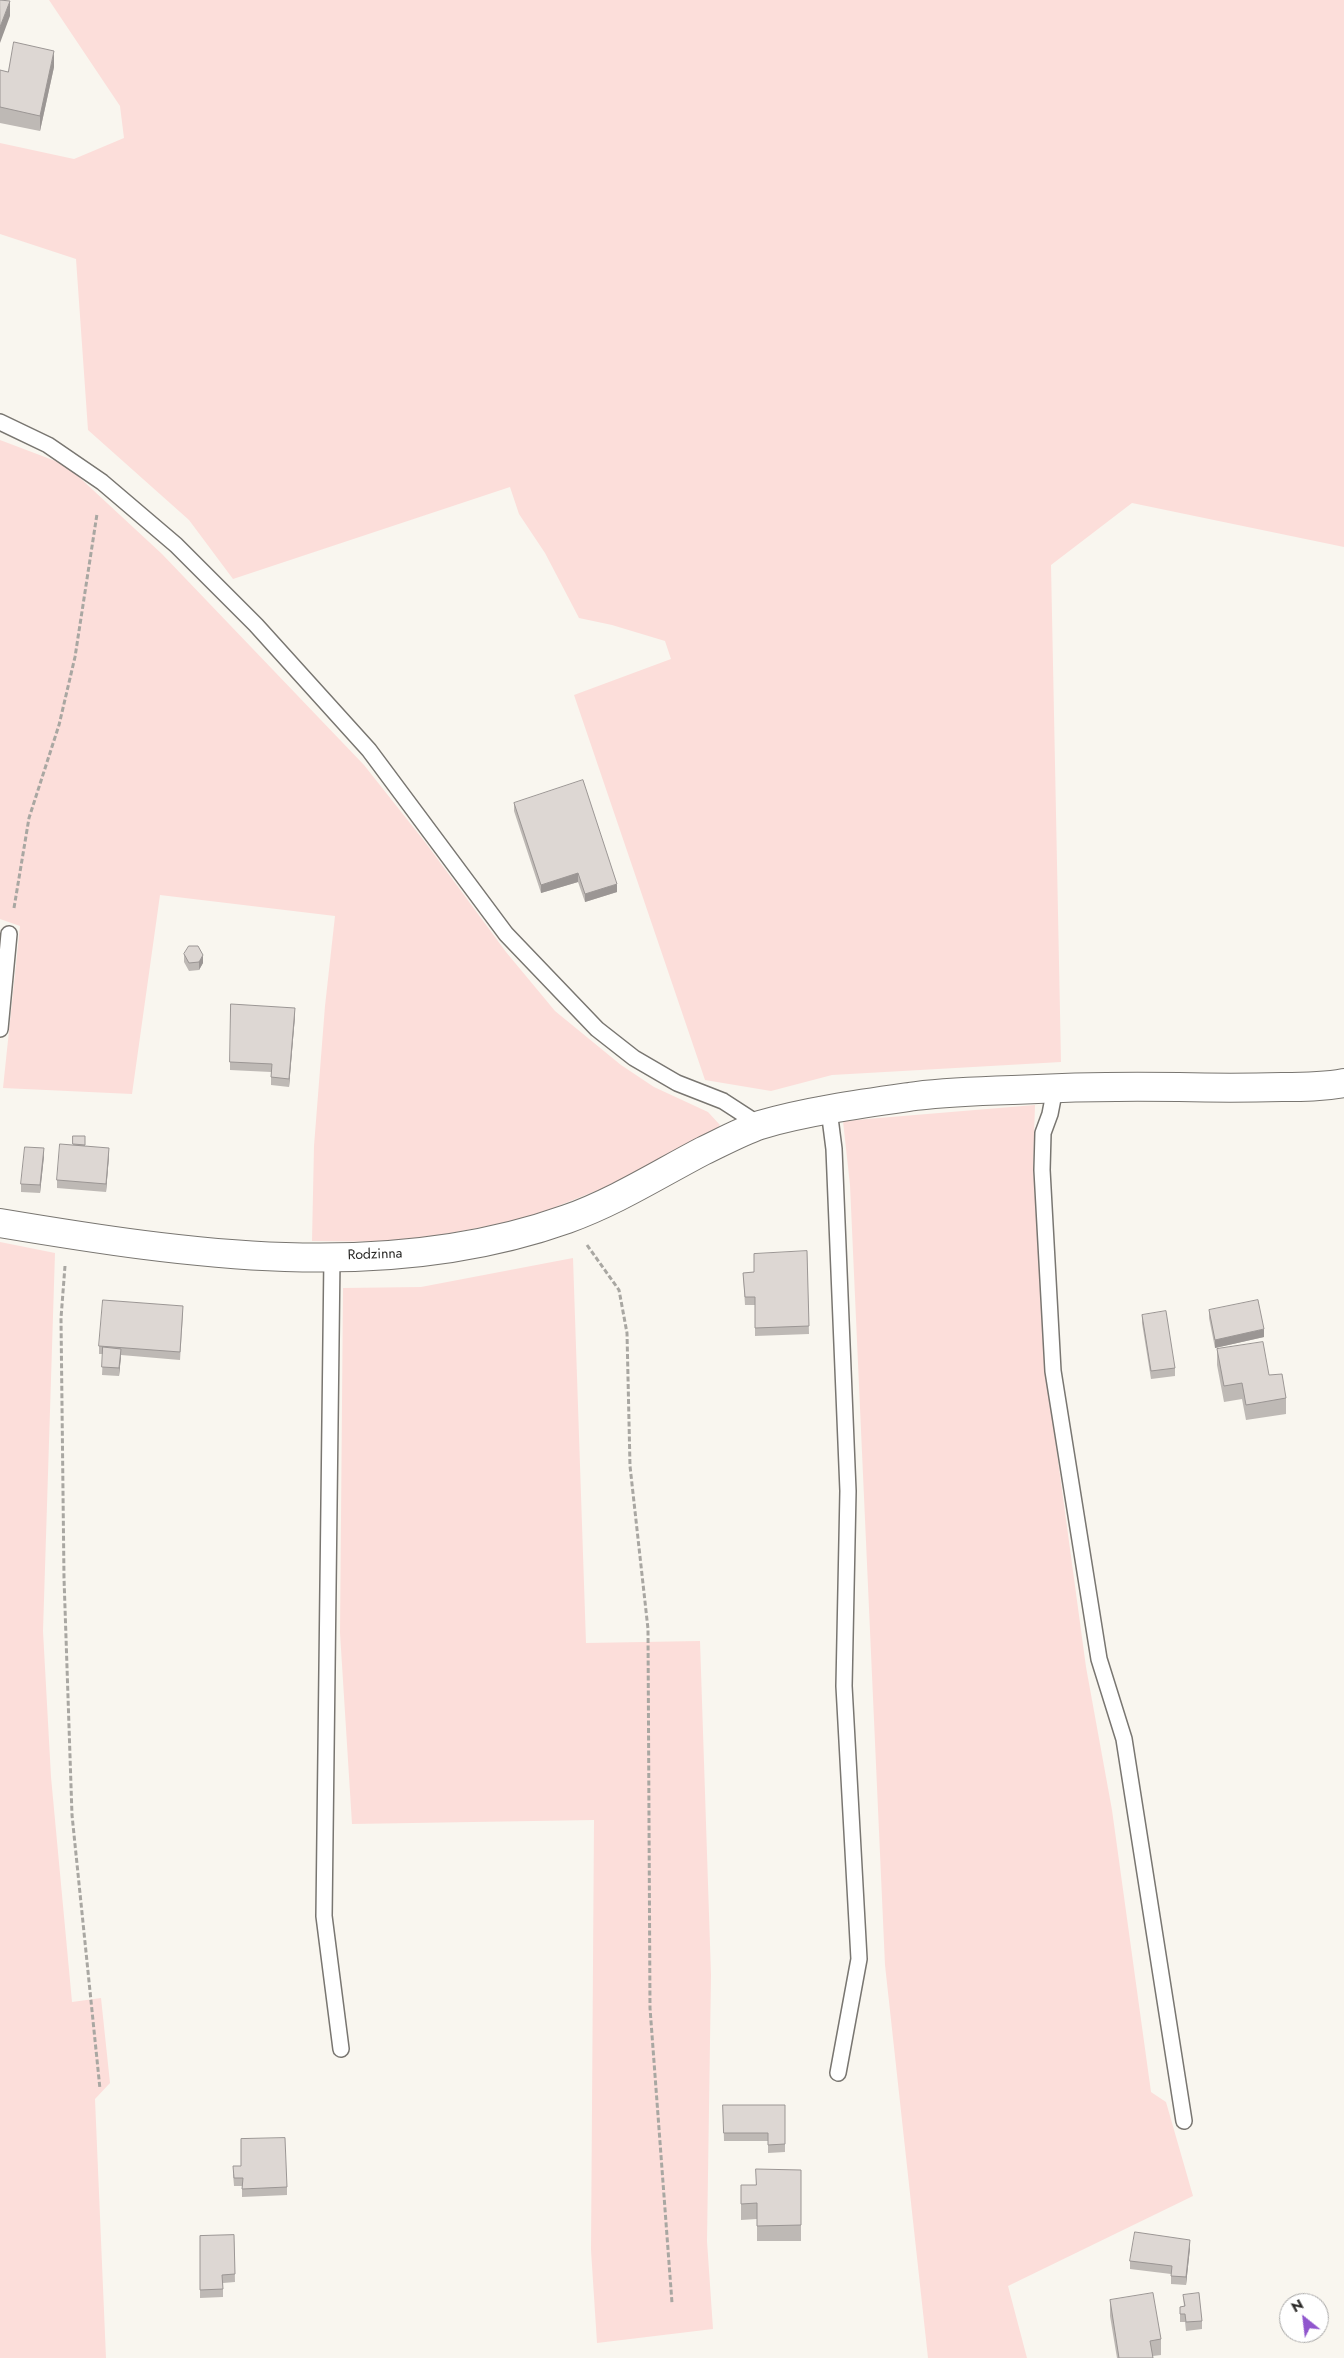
<!DOCTYPE html>
<html>
<head>
<meta charset="utf-8">
<style>
  body { margin:0 }
  #map { position:relative; width:1344px; height:2358px; overflow:hidden; background:#f9f6ef; font-family:Jost,sans-serif }
  canvas { display:block }
  .north { position:absolute; left:1279px; top:2293px; width:50px; height:50px; box-sizing:border-box; background:#fff; border:1px solid #a9a8a7; border-radius:50%; rotate:331deg; font-size:14px; font-weight:700; line-height:20px; text-align:center; color:#272624 }
  .north::after { content:''; display:block; margin:auto; width:18px; height:22px; background:#9056cd; clip-path:polygon(50% 0,100% 100%,50% 72%,0 100%) }
</style>
</head>
<body>
<div id="map">
<canvas width="1344" height="2358"></canvas>
<div class="north">N</div>
</div>
<script>
const g = document.querySelector('canvas').getContext('2d');
g.lineJoin = 'round';
function fillPath(path, color) { g.fillStyle = color; g.fill(path, 'evenodd'); }
function trace(path, color, width, dash) { g.strokeStyle = color; g.lineWidth = width; g.lineCap = dash ? 'butt' : 'round'; g.setLineDash(dash || []); g.stroke(path); }
function drawText(font, color, halo, rows, align = 'center') {
  g.font = font + ' Jost,sans-serif'; g.lineWidth = 4; g.setLineDash([]); g.textBaseline = 'middle'; g.strokeStyle = halo; g.fillStyle = color; for (const [text, x, y, turn = 0] of rows) {
    g.save(); g.translate(x, y); g.rotate((+turn || 0) * Math.PI / 180); g.textAlign = isNaN(turn) ? turn : align; if (halo) g.strokeText(text, 0, 0); g.fillText(text, 0, 0); g.restore();
  }
}
fillPath(new Path2D(`
  M49 0H1344V547L1132 503 1051 565 1061 1062 832 1075 771 1091 705 1080 574 695 671 659 665 641 612 625 579 618 545 553 519 514 510 487 233 579 189 520 88 430 76 259 0 234V143L74 159 124 138 120 106Z
  M0 440 66 465 162 554 364 765 425 842 506 952 555 1011 621 1065 654 1087 708 1112 720 1125 714 1134 601 1189 525 1219 403 1242 312 1241 314 1146 325 1006 335 916 160 895 132 1094 3 1088 20 926 0 919Z
  M1035 1105 1033 1167 1046 1372 1086 1667 1112 1810 1151 2092 1166 2102 1193 2196 1008 2286 1027 2358H928L885 1965 850 1185 843 1121Z
  M0 1242 55 1253 43 1631 51 1777 72 2002 101 1998 110 2083 95 2099 106 2358H0Z
  M573 1258 586 1643 700 1641 711 1975 707 2241 713 2329 597 2343 591 2250 594 1820 352 1824 340 1633 343 1288 421 1287Z`), '#fcdeda');
const service = new Path2D(`
  M0 422 48 445 102 482 176 545 256 625 369 750 506 934 597 1029 634 1058 677 1083 723 1101 760 1125
  M0 1029 9 934
  M1055 1088 1050 1114 1043 1133 1042 1170 1053 1371 1099 1659 1124 1739 1184 2121
  M829 1110 834 1149 848 1491 844 1686 859 1959 838 2073
  M332 1257 324 1916 341 2049`);
const minor = new Path2D(`
  M0 1223C186 1254 385 1284 567 1219 615 1202 659 1174 703 1151 722 1142 740 1132 760 1125 807 1111 867 1103 916 1096 948 1092 981 1091 1013 1090 1068 1087 1123 1086 1179 1087 1213 1088 1248 1088 1282 1087 1303 1087 1323 1087 1344 1083`);
trace(service, '#797671', 18);
trace(minor, '#797671', 30);
trace(new Path2D(`
  M14 908 29 818 59 725 75 657 97 514
  M587 1245 619 1290 627 1333 630 1466 648 1629 650 2008 672 2303
  M65 1266 61 1318 64 1578 72 1815 100 2089`), '#a9a7a2', 3, [5, 2.5]);
trace(service, '#fff', 15);
trace(minor, '#fff', 28);
fillPath(new Path2D(`
  M54 67 40 131 0 123V70L8 72Z
  M514 803 617 892 585 902 578 882 541 893 514 811Z
  M184 954 203 963 199 970 189 971 184 962Z
  M295 1016 289 1087 271 1085V1072L230 1070V1062Z
  M73 1136H85V1146L109 1156 106 1192 57 1188V1180L73 1145Z
  M44 1156 40 1193 21 1192V1184Z
  M807 1251 809 1334 755 1336V1305H745L743 1273 754 1272Z
  M1209 1310 1264 1337 1215 1348 1209 1318Z
  M183 1314 180 1360 121 1355 119 1376 102 1375 103 1354H99V1346Z
  M1142 1315 1175 1368V1376L1151 1379 1142 1323Z
  M1217 1349 1269 1375 1286 1398V1414L1246 1420 1242 1399 1224 1402 1217 1365Z
  M723 2105H785V2152L768 2153V2141H724Z
  M801 2170V2241H757V2219L741 2220V2185H756Z
  M233 2174 287 2187V2195L242 2197V2186H234Z
  M234 2235 235 2282 223 2283V2297L200 2298V2236Z
  M1190 2248 1186 2285 1171 2284V2274L1130 2269V2261Z
  M1183 2295 1202 2321V2329L1186 2331 1185 2322H1180V2307L1184 2306Z
  M1110 2300 1161 2339V2355L1153 2356V2358H1117L1110 2316Z`), '#beb9b5');
fillPath(new Path2D(`
  M10 1V16L0 43V27Z
  M54 51V67L40 131V116Z
  M578 873V882L541 893V885Z
  M617 884V892L585 902V894Z
  M203 955V963L199 970V962Z
  M295 1008V1016L289 1087V1079Z
  M44 1148V1156L40 1193V1185Z
  M109 1148V1156L106 1192V1184Z
  M1264 1329V1337L1215 1348V1340Z
  M121 1349V1357L119 1376V1368Z
  M1190 2240V2248L1186 2285V2277Z`), '#9b9694');
const building = new Path2D(`
  M0 0 10 1 0 27Z
  M14 42 54 51 40 116 0 107V70L8 72Z
  M583 780 617 884 585 894 578 873 541 885 514 803Z
  M189 946H198L203 955 199 962 189 963 184 954Z
  M231 1004 295 1008 289 1079 271 1077 272 1064 230 1062Z
  M73 1136H85V1145L73 1144Z
  M60 1144 109 1148 106 1184 57 1180Z
  M25 1147 44 1148 40 1185 21 1184Z
  M807 1251 809 1326 755 1328V1297H745L743 1273 754 1272V1254Z
  M103 1300 183 1306 180 1352 99 1346Z
  M1258 1300 1264 1329 1215 1340 1209 1310Z
  M1166 1311 1175 1368 1151 1371 1142 1315Z
  M1263 1342 1269 1375 1282 1374 1286 1398 1246 1405 1242 1383 1224 1386 1217 1349Z
  M103 1347 121 1349 119 1368 102 1367Z
  M723 2105H785V2144L768 2145V2133H724Z
  M285 2138 287 2187 242 2189 243 2178H234L233 2166H241V2139Z
  M756 2169 801 2170V2225L757 2226V2203L741 2204V2185H756Z
  M1135 2232 1190 2240 1186 2277 1171 2276 1172 2266 1130 2261Z
  M234 2235 235 2274 222 2275 223 2289 200 2290V2236Z
  M1153 2293 1161 2339 1150 2341 1153 2358H1119L1110 2300Z
  M1199 2293 1202 2321 1186 2322 1185 2314H1180V2307L1185 2306 1183 2295Z`);
fillPath(building, '#ddd7d3');
trace(building, '#9b9694', 1);
drawText('14px', '#272624', '#fff', [
  ["Rodzinna",375,1255,-2]
]);
</script>
</body>
</html>
